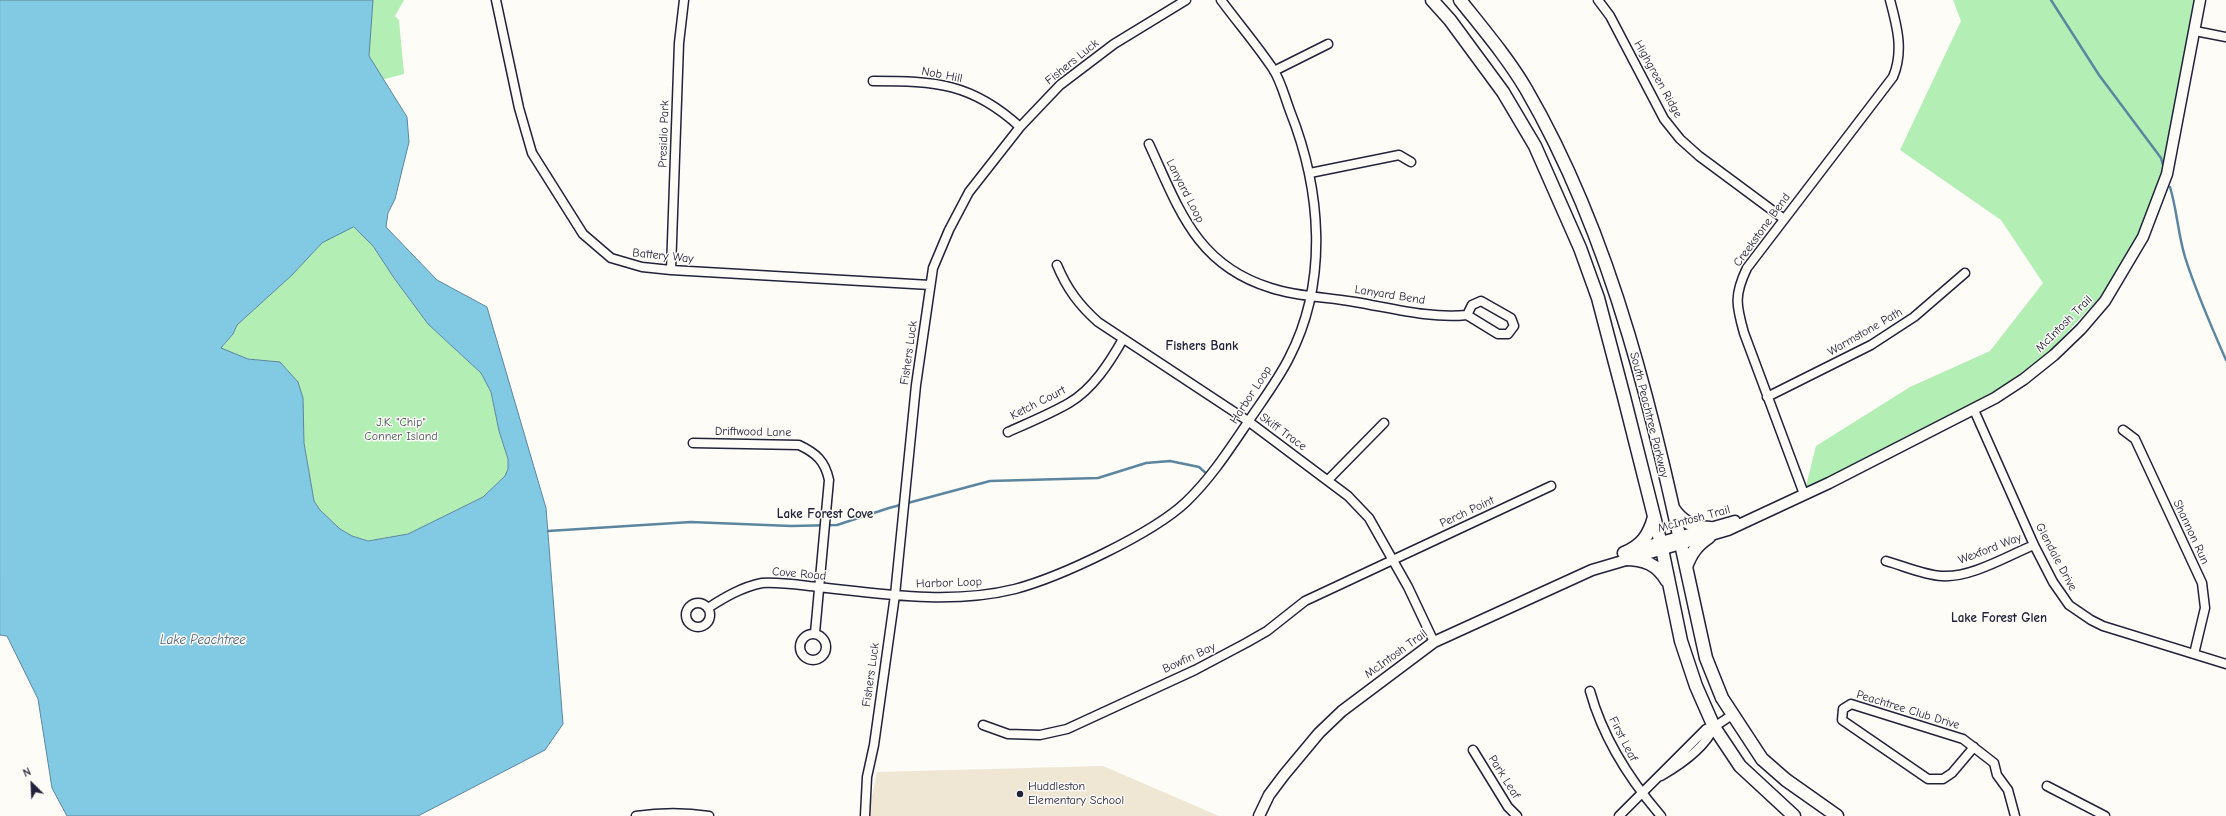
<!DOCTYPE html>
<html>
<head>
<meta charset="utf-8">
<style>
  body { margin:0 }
  #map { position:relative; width:2226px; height:816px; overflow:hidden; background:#fdfcf7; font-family:"Comic Neue",sans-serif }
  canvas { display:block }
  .north { position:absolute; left:12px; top:764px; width:40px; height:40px; -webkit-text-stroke:3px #fdfcf7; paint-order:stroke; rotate:336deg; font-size:11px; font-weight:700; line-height:16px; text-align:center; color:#22223b }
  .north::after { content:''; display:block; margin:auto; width:14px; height:18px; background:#22223b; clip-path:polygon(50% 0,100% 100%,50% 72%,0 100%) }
</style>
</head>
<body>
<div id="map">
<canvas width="2226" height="816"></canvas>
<div class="north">N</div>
</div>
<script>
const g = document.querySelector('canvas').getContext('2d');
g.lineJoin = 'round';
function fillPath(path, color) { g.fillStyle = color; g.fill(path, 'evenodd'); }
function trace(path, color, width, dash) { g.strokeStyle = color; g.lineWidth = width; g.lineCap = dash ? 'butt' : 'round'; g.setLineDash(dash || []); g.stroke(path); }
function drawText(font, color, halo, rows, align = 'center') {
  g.font = font + ' "Comic Neue",sans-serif'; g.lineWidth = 3; g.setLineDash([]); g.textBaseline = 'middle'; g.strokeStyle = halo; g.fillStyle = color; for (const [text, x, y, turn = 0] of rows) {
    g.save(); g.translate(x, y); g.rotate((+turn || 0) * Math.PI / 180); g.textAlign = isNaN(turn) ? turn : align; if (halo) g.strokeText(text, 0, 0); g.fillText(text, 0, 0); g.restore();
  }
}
fillPath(new Path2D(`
  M1103 766 1219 816H868L877 772Z`), '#efe6d4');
fillPath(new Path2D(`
  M369 0H404L395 16 399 20 404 74 370 83 366 17Z
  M1953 0H2201L2175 143 2125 270 2024 379 1804 494 1816 446 1910 387 1990 351 2043 283 2001 220 1900 150 1961 21Z
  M354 227 373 246 394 278 428 324 481 373 491 392 499 431 508 459V469L505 476 483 497 408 534 368 541 352 536 340 529 320 510 314 501 304 443 298 382 280 362 248 359 221 349 233 334 237 325 292 275 322 243Z`), '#b3efb5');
const water = new Path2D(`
  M0 0H373L369 56 407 117 409 142 395 199 388 213 386 227 437 280 487 307 546 508 563 724 545 750 418 816H67L52 788 38 699 7 636 0 635ZM354 227 373 246 394 278 428 324 481 373 491 392 499 431 508 459V469L505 476 483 497 408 534 368 541 352 536 340 529 320 510 314 501 304 443 303 398 298 382 280 362 248 359 221 348 233 334 237 325 292 275 322 243Z`);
fillPath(water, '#82c9e3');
trace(water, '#5c86a0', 1);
trace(new Path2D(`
  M2051 0 2099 75 2161 158 2163 165
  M2170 187C2177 210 2178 234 2185 257 2196 292 2211 326 2226 360
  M548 531 691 522 791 526 837 525 889 508 990 481 1098 478 1146 463 1170 461 1199 467 1208 475`), '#5c86a0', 2.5);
const minor = new Path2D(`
  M496 0 519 108 532 153 583 234 611 258 642 267 671 270 930 285
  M1598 0 1610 16 1664 119 1680 139 1699 156 1784 219
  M2195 31 2226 37
  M1274 71 1328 44
  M873 81C936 81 972 83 1020 127
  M1149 144C1179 209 1196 265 1271 288 1298 297 1328 297 1355 302 1391 308 1431 319 1467 315
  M1310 173 1399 155 1411 162
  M1057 265C1067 289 1079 305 1098 322L1248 421 1348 496 1369 518 1408 587 1434 642
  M671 270 679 43 684 0
  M1481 301 1511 318 1514 326 1508 334H1498L1467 315 1472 305Z
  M1767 397 1871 345 1914 317 1965 273
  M1974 410 2034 545 2053 582 2069 605 2091 620 2103 626 2226 664
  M2123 430 2135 439 2202 583 2205 608 2194 654
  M1008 432C1028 423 1050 414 1069 403 1093 389 1110 362 1123 339
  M693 443 799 445C816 453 825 461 829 480L815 633
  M1328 480 1384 423
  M1804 494 1744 333C1736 305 1734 295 1747 268L1893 77C1904 51 1897 26 1890 0
  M1886 561C1904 566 1923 575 1942 576 1971 578 2007 556 2034 545
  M686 615a12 12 0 1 1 24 0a12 12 0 1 1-24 0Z
  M708 608C725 597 742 587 762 583 781 582 799 585 818 587 882 594 951 605 1015 589 1060 577 1152 534 1186 502 1211 478 1229 450 1248 422 1262 401 1278 380 1289 358 1329 281 1321 189 1290 111 1285 98 1281 81 1273 69 1257 45 1238 23 1221 0
  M800 647a13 13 0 1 1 26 0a13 13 0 1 1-26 0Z
  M1590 691C1603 738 1629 779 1661 816
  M983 725 1008 734 1040 735 1067 729 1195 670 1246 643 1267 631 1305 601 1551 486
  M1974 747 1952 773 1943 779H1928L1842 720 1843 709 1851 704 1963 739 1994 763 1997 775 2008 790 2015 816
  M1473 750 1508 807 1517 816
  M1661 776C1680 765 1705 748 1714 727
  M2047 786 2105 816
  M636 816C662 812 684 812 709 816
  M865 816 867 777 874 745 895 595 916 385 933 268 949 230 969 192 1020 127 1060 85 1114 44 1186 0
  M1619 816 1706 729 1714 727 1732 715`);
const tertiary = new Path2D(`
  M1633 550 1735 521
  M1259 816 1269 795 1284 775 1319 733 1342 711 1434 642 1592 570 1728 530 1829 483 1995 398 2024 379 2054 355 2081 329 2105 301 2143 237 2167 174 2200 0`);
const secondary = new Path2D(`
  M1432 0 1450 20 1503 92 1535 146 1580 248 1598 298 1624 397 1661 544 1681 641 1696 686 1714 727 1740 766 1794 816
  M1460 0C1483 29 1507 57 1526 89 1627 263 1663 465 1706 658L1722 698 1762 759 1786 780 1837 816
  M1673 508C1682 522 1693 527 1710 528
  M1624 553C1641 546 1649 536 1654 517
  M1625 559C1644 559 1657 564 1667 581
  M1686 567C1691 553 1697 545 1709 537`);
trace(minor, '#22223b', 11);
trace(tertiary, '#22223b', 13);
trace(secondary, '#22223b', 15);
trace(minor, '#fdfcf7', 8);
trace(tertiary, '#fdfcf7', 10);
trace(secondary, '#fdfcf7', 12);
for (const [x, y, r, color] of [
  [1020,794,4,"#22223b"]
]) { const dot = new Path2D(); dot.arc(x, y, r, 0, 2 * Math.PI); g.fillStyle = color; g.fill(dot); trace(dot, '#fdfcf7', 1.5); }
drawText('12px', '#22223b', '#fdfcf7', [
  ["Fishers Luck",1072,62,-39],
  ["Nob Hill",942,75,11],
  ["Highgreen Ridge",1658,79,61],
  ["Presidio Park",664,134,-88],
  ["Lanyard Loop",1185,191,63],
  ["Creekstone Bend",1762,230,-54],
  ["Battery Way",663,256,6],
  ["Lanyard Bend",1390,295,9],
  ["McIntosh Trail",2064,324,-45],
  ["Warmstone Path",1865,332,-30],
  ["Fishers Luck",909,353,-82],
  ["Harbor Loop",1251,395,-57],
  ["Ketch Court",1038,403,-27],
  ["South Peachtree Parkway",1649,415,76],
  ["Driftwood Lane",753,432,1],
  ["Skiff Trace",1283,432,36],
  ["Perch Point",1467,512,-25],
  ["McIntosh Trail",1694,519,-15],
  ["Shannon Run",2191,532,65],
  ["Wexford Way",1990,549,-21],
  ["Glendale Drive",2056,557,62],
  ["Cove Road",799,574,5],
  ["Harbor Loop",949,583,-2],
  ["McIntosh Trail",1396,654,-36],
  ["Bowfin Bay",1189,658,-25],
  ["Fishers Luck",871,675,-82],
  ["Peachtree Club Drive",1908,710,17],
  ["First Leaf",1623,739,63],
  ["Park Leaf",1504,777,58]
]);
drawText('12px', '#46555a', '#fdfcf7', [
  ["J.K. \"Chip\"",401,423],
  ["Conner Island",401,437]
]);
drawText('12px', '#22223b', '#fdfcf7', [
  ["Huddleston",1028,787],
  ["Elementary School",1028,801]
], 'left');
drawText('bold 13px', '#22223b', '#fdfcf7', [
  ["Fishers Bank",1202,346],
  ["Lake Forest Cove",825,514],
  ["Lake Forest Glen",1999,618]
]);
drawText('italic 13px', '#445c76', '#fdfcf7', [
  ["Lake Peachtree",203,640]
]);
</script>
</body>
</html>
